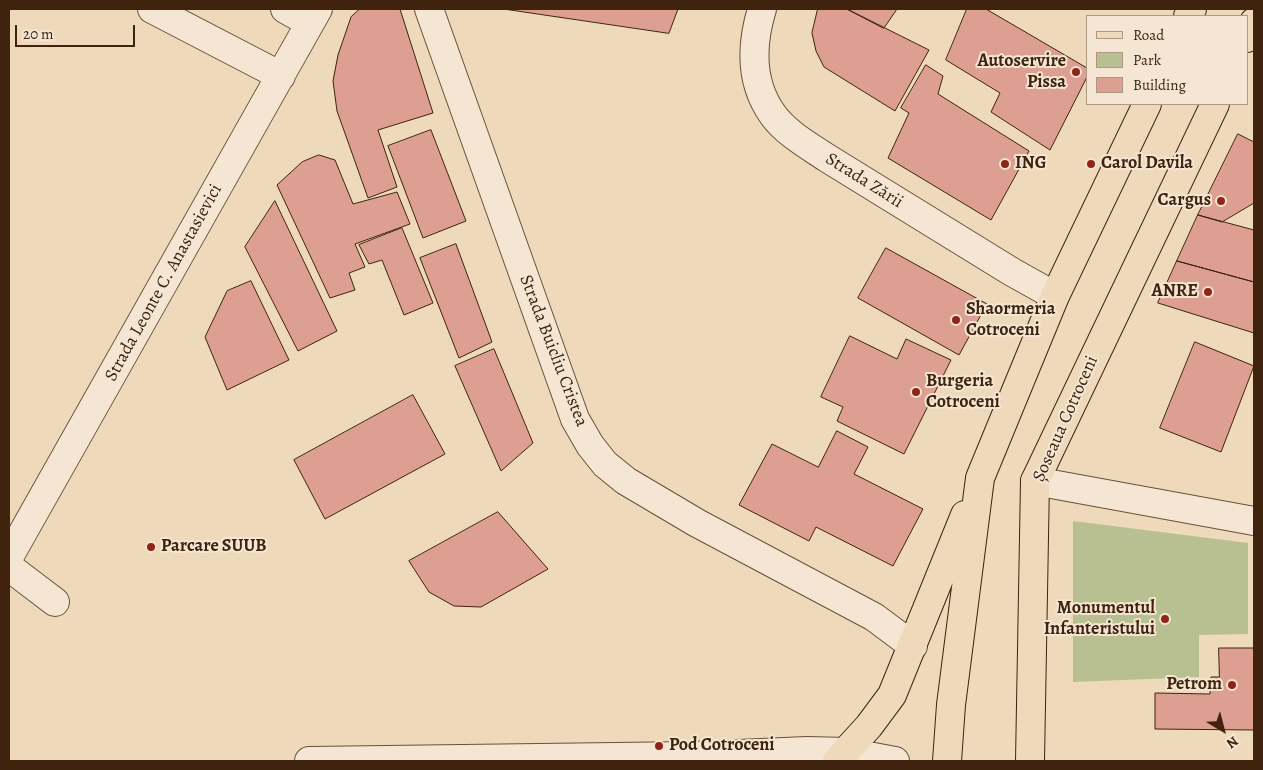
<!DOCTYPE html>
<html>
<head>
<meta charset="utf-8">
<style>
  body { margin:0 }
  #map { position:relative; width:1263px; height:770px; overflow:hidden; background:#eed9bb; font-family:Alegreya,serif }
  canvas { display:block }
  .frame { position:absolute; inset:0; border:10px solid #3f230f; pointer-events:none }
  .legend { position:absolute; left:1086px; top:15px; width:162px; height:90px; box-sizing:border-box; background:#f4e6d3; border:1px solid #ac9885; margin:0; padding:6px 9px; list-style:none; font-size:15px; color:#3f230f }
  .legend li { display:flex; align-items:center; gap:10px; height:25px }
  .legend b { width:25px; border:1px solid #ac9885 }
  .north { position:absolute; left:1198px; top:705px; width:50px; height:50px; -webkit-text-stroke:4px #f4e6d3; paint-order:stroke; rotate:143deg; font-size:14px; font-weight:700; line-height:20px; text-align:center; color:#3f230f }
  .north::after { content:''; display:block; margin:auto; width:18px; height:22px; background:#3f230f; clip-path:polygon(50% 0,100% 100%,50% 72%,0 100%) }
  .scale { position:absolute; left:15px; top:25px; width:120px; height:22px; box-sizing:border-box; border:2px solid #3f230f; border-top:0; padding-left:6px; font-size:15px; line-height:18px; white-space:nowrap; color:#3f230f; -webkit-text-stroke:4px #f4e6d3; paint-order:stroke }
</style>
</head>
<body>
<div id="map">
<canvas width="1263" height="770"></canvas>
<div class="frame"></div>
<ul class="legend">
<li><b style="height:6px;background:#eed9bb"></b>Road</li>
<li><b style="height:14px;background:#b8bf91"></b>Park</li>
<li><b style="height:14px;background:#dd9f91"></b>Building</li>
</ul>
<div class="north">N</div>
<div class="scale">20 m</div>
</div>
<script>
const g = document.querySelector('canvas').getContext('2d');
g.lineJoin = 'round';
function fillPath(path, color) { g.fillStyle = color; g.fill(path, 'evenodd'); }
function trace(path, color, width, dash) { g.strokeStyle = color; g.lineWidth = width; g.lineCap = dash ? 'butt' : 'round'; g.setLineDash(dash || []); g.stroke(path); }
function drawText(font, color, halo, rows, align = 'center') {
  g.font = font + ' Alegreya,serif'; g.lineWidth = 4; g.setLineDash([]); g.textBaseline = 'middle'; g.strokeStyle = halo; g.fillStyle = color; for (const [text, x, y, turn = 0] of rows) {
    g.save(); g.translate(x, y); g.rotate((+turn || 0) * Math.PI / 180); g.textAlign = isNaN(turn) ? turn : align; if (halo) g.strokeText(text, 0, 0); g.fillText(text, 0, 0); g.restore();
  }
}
fillPath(new Path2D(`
  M1073 521 1248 543V634L1199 635V677L1073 682Z`), '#b8bf91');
const building = new Path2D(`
  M360 9H400L433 113 378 130 397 187 368 198 337 111 333 81 338 55 351 17Z
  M504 9H678L669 33Z
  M818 9H847L929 50 895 111 824 67 816 51 812 33Z
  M847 9H897L884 28Z
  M967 9H986L1087 68V77L1050 150 991 112 1000 93 946 60Z
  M926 65 943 76 938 94 1029 151 991 220 888 158 909 113 901 108Z
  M431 130 466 221 423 238 388 146Z
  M1238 134 1254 142V203L1222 222 1198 215Z
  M319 155 335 160 353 204 397 192 410 224 355 244 365 267 349 273 355 290 330 298 277 185 302 162Z
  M275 201 337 331 298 351 245 247Z
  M1198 215 1254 230V282L1177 261Z
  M402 228 433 303 404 315 382 260 369 264 359 245Z
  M456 244 492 342 459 358 420 258Z
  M886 248 987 304 959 355 858 298Z
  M1177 261 1254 282V333L1158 303Z
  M251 281 289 360 227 390 205 337 227 291Z
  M850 336 897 359 906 339 951 360 904 454 837 421 843 407 821 397Z
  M1195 342 1254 366 1221 452 1160 428Z
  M494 349 533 443 501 471 455 366Z
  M413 395 445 454 325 519 294 460Z
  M837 431 868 447 854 474 923 509 893 566 816 527 809 541 739 505 772 444 818 467Z
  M498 512 548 569 481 607 454 606 429 592 409 561Z
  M1219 648H1254V730L1155 729V693L1210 694 1211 677H1219Z`);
fillPath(building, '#dd9f91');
trace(building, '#3f230f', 1);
const minor = new Path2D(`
  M152 9 281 76
  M285 9 310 23
  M429 9 575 419 590 445 605 464 626 481 697 523 874 617 913 646
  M762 9C751 45 750 83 773 115 786 133 809 146 827 158L1012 272 1055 296
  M1035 481 1254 521
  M9 557 318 9
  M9 567 55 602
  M309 761 692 756 807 751 847 752 895 761`);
const major = new Path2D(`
  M1188 16 1192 9
  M1247 38 1254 22
  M837 761 869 726 892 695 965 515
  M947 761 951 705 980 478 1055 296 1147 104
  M1030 761 1035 481 1215 104`);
trace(minor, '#6b503a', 30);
trace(major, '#3f230f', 30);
trace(minor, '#f4e6d3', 28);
trace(major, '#eed9bb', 28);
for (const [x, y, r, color] of [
  [1076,72,5,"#8f2418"],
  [1005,164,5,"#8f2418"],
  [1091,164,5,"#8f2418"],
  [1221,201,5,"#8f2418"],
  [1208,292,5,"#8f2418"],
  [956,320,5,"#8f2418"],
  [916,392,5,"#8f2418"],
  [151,547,5,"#8f2418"],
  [1165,619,5,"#8f2418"],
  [1232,685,5,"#8f2418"],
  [659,746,5,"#8f2418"]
]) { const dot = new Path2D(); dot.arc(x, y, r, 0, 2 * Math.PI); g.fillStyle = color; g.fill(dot); trace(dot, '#f4e6d3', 2); }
drawText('bold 18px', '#3f230f', '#f4e6d3', [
  ["Autoservire",1066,62,"right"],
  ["Pissa",1066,83,"right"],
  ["ING",1015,164],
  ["Carol Davila",1101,164],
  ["Cargus",1211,201,"right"],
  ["ANRE",1198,292,"right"],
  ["Shaormeria",966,310],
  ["Cotroceni",966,331],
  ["Burgeria",926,382],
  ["Cotroceni",926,403],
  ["Parcare SUUB",161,547],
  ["Monumentul",1155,609,"right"],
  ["Infanteristului",1155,630,"right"],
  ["Petrom",1222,685,"right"],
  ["Pod Cotroceni",669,746]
], 'left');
drawText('18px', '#3f230f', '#f4e6d3', [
  ["Strada Zării",864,181,32],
  ["Strada Leonte C. Anastasievici",164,283,-61],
  ["Strada Buicliu Cristea",553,351,69],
  ["Șoseaua Cotroceni",1066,419,-66]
]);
</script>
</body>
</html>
